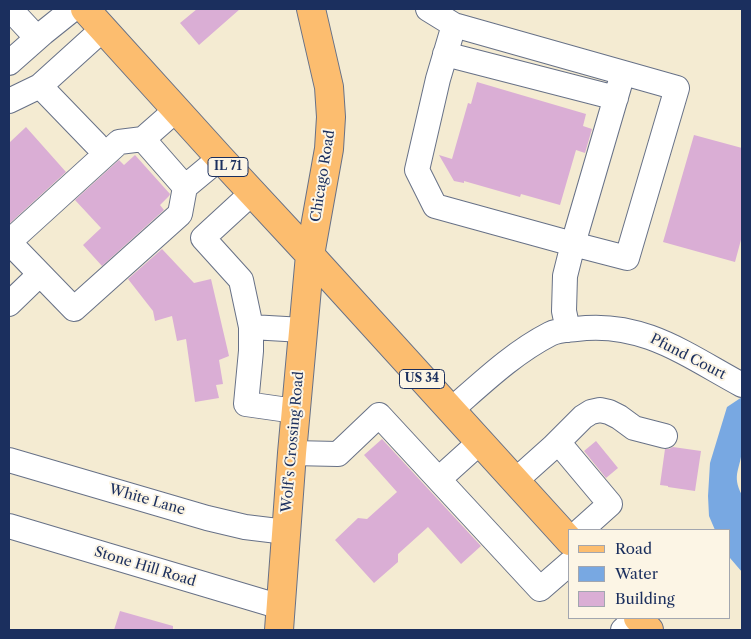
<!DOCTYPE html>
<html>
<head>
<meta charset="utf-8">
<style>
  body { margin:0 }
  #map { position:relative; width:751px; height:639px; overflow:hidden; background:#f4ebd2; font-family:"Libre Caslon Text",serif }
  canvas { display:block }
  .frame { position:absolute; inset:0; border:10px solid #1b2f5e; pointer-events:none }
  .legend { position:absolute; left:568px; top:529px; width:162px; height:90px; box-sizing:border-box; background:#fcf5e5; border:1px solid #a2a6af; margin:0; padding:6px 9px; list-style:none; font-size:15px; color:#1b2f5e }
  .legend li { display:flex; align-items:center; gap:10px; height:25px }
  .legend b { width:25px; border:1px solid #a2a6af }
</style>
</head>
<body>
<div id="map">
<canvas width="751" height="639"></canvas>
<div class="frame"></div>
<ul class="legend">
<li><b style="height:6px;background:#fcbd6f"></b>Road</li>
<li><b style="height:14px;background:#78a8e2"></b>Water</li>
<li><b style="height:14px;background:#daaed5"></b>Building</li>
</ul>
</div>
<script>
const g = document.querySelector('canvas').getContext('2d');
g.lineJoin = 'round';
function fillPath(path, color) { g.fillStyle = color; g.fill(path, 'evenodd'); }
function trace(path, color, width, dash) { g.strokeStyle = color; g.lineWidth = width; g.lineCap = dash ? 'butt' : 'round'; g.setLineDash(dash || []); g.stroke(path); }
function drawText(font, color, halo, rows, align = 'center') {
  g.font = font + ' "Libre Caslon Text",serif'; g.lineWidth = 4; g.setLineDash([]); g.textBaseline = 'middle'; g.strokeStyle = halo; g.fillStyle = color; for (const [text, x, y, turn = 0] of rows) {
    g.save(); g.translate(x, y); g.rotate((+turn || 0) * Math.PI / 180); g.textAlign = isNaN(turn) ? turn : align; if (halo) g.strokeText(text, 0, 0); g.fillText(text, 0, 0); g.restore();
  }
}
fillPath(new Path2D(`
  M742 397C742 414 744 432 742 449 741 468 731 475 742 495V572L730 558V530H715L709 516 708 496 710 463 727 407Z`), '#78a8e2');
fillPath(new Path2D(`
  M197 9H240L199 45 180 23Z
  M477 82 586 114 583 126 592 129 585 153 576 150 560 205 521 194 520 197 464 181V183L454 181 439 155 452 159 468 103 471 104Z
  M26 127 66 172 9 224V143Z
  M694 135 742 148V236L735 262 663 242Z
  M135 155 170 194 169 196 160 205 164 210 102 266 83 245 101 228 75 200 119 160 124 165Z
  M162 249 194 283 211 279 229 356 219 360 223 384 216 385 219 398 195 402 186 339 177 341 172 316 155 321 153 311 128 279Z
  M382 439 481 546 461 564 428 527 398 554V562L374 583 335 540 358 518 367 519 397 492 364 455Z
  M596 441 618 468 606 478 584 451Z
  M673 447 701 451 695 491 668 487V486L660 485 665 449H669Z
  M120 611 173 626V630H114Z`), '#daaed5');
const minor = new Path2D(`
  M10 9 37 38
  M428 9 454 25 677 88 627 258 573 244 623 73
  M454 25 438 79 417 170 435 206 573 244 565 276 564 311 568 330
  M445 54 616 98
  M9 63 43 33 73 9
  M40 86 96 144
  M9 101 40 86 103 29
  M176 110 143 139 119 142 9 242 74 309 180 214 185 187 220 158
  M143 139 185 187
  M252 193 203 238 241 280 251 327V351L246 404 295 411
  M9 304 40 274
  M251 327 303 330
  M451 410C482 383 513 353 550 334 558 330 568 330 576 329 642 320 688 356 742 385
  M558 442 610 504 581 530
  M292 453 338 454 379 415 540 589 570 563
  M9 460 207 518 245 527 286 532
  M439 479 480 442
  M515 481 553 447 583 417 591 412 600 410 609 412 619 417 634 428 665 436
  M9 526 281 607
  M623 630 636 618`);
const major = new Path2D(`
  M85 9 220 158 310 255 570 541
  M638 618 649 630
  M279 630 292 453 310 255 329 149 331 117 329 87 311 9`);
trace(minor, '#677187', 26);
trace(major, '#677187', 30);
trace(minor, '#fff', 24);
trace(major, '#fcbd6f', 28);
for (const [x, y, w] of [
  [228,167,40],
  [422,379,45]
]) { const box = new Path2D(); box.roundRect(x - w / 2, y - 9.5, w, 19, 4); g.fillStyle = '#fcf5e5'; g.fill(box); trace(box, '#1b2f5e', 1); }
drawText('bold 12px', '#1b2f5e', null, [
  ["IL 71",228,167],
  ["US 34",422,379]
]);
drawText('14px', '#1b2f5e', '#fcf5e5', [
  ["Chicago Road",323,176,-81],
  ["Pfund Court",688,357,27],
  ["Wolf's Crossing Road",293,442,-85],
  ["White Lane",147,500,16],
  ["Stone Hill Road",145,567,17]
]);
</script>
</body>
</html>
